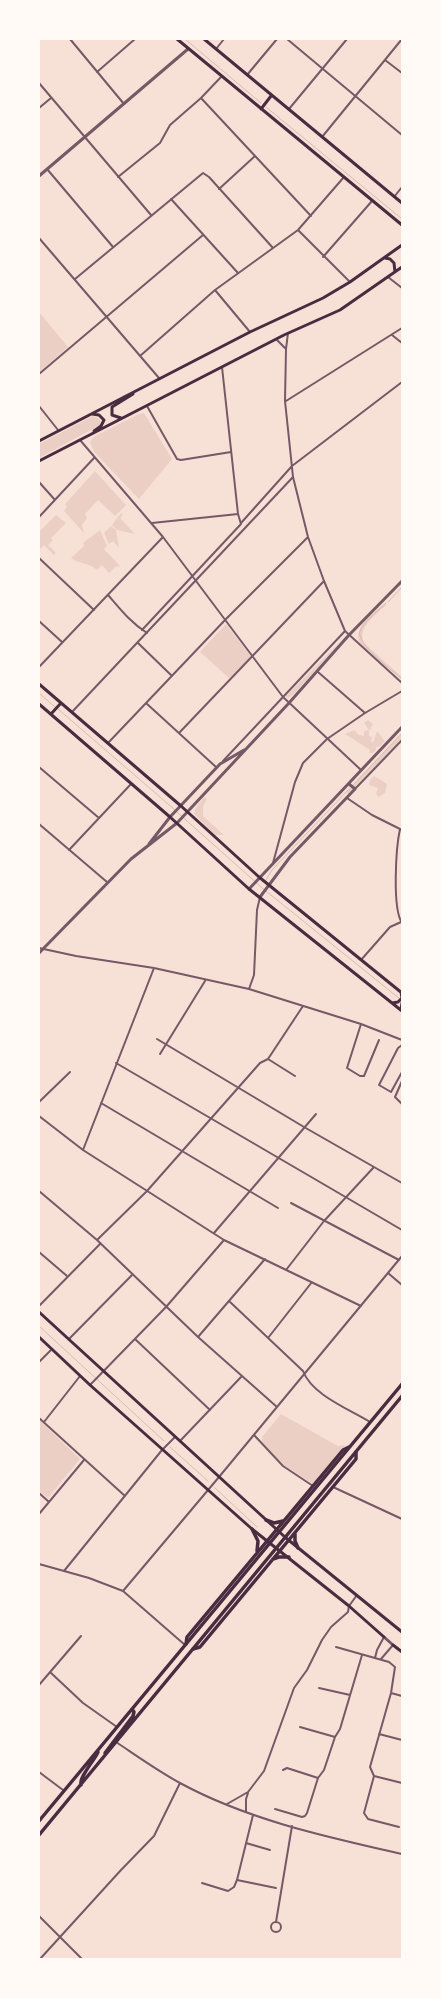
<!DOCTYPE html>
<html>
<head>
<meta charset="utf-8">
<style>
  body { margin:0 }
  #map { position:relative; width:441px; height:1998px; overflow:hidden; background:#f7e1d7; font-family:"Nunito Sans",sans-serif }
  canvas { display:block }
  .frame { position:absolute; inset:0; border:40px solid #fffaf5; pointer-events:none }
</style>
</head>
<body>
<div id="map">
<canvas width="441" height="1998"></canvas>
<div class="frame"></div>
</div>
<script>
const g = document.querySelector('canvas').getContext('2d');
g.lineJoin = 'round';
function fillPath(path, color) { g.fillStyle = color; g.fill(path, 'evenodd'); }
function trace(path, color, width, dash) { g.strokeStyle = color; g.lineWidth = width; g.lineCap = dash ? 'butt' : 'round'; g.setLineDash(dash || []); g.stroke(path); }
fillPath(new Path2D(`
  M39 312 68 347 39 372Z
  M144 413 172 459 139 499 94 452 90 442 95 436 139 414Z
  M93 416 100 419V425L39 458V444Z
  M95 471 126 505 115 516 98 500 85 514 87 518 82 525 84 533 64 511 67 507 65 504Z
  M121 513 123 515 120 518 135 534 117 530 112 525Z
  M56 515 66 523 51 538 53 540 48 545 56 553 54 555 44 545 39 550V532Z
  M111 526 116 530 119 548 113 541 109 544 104 533Z
  M100 530 107 546 104 549 120 566 115 567 109 573 102 565 97 570C90 563 79 564 71 558L84 546 83 543Z
  M385 603 386 605C376 615 357 627 364 643L402 677V680L360 643C352 627 374 613 385 603Z
  M226 624 251 657 229 678 200 652Z
  M346 636 295 693 288 698 286 696Z
  M368 720 373 724 369 731V736L372 737 371 743 374 741 377 731 385 741 380 746 376 747V750L373 753H369L370 750 345 734 354 730 359 735 364 736V731L369 730 364 723Z
  M402 733V738L349 795 346 792Z
  M374 776 387 784 385 793 379 797 376 794 378 788 369 785 370 780Z
  M204 797 207 799 203 806V816L224 835H215L194 814 195 809Z
  M281 1414 338 1446 345 1445 342 1451 313 1484 284 1465 262 1442V1437Z
  M39 1420 80 1459 48 1498 39 1491Z`), '#ebcfc5');
trace(new Path2D(`
  M185 39 261 103
  M266 107 402 219
  M388 602 402 587
  M386 603C380 609 363 623 360 631 356 644 392 670 402 679
  M39 693 55 707
  M58 709 175 810
  M354 784 402 733
  M177 812 261 887 400 999
  M266 880 272 870 349 789
  M39 1326 164 1441
  M170 1447 208 1481
  M215 1488 257 1527`), '#dcb8b0', 1);
trace(new Path2D(`
  M70 39 124 104
  M287 39 402 135
  M216 49 224 39
  M385 60 402 73
  M97 72 135 39
  M247 75 277 39
  M39 83 151 215
  M201 98 311 216
  M39 108 51 98
  M289 109 347 39
  M322 137 402 39
  M47 169 113 247
  M118 177 160 143 170 125 201 98 221 77
  M219 189 255 156
  M394 197 402 187
  M171 199 238 273
  M298 230 350 282
  M39 238 159 378
  M323 257 372 201
  M388 277 402 288
  M75 279 203 173 209 177 273 248
  M215 290 250 332
  M288 333 286 349 285 401 293 477 308 537 324 581 345 631 402 683
  M392 335 402 343
  M276 339 285 348
  M140 356 215 290 298 230 344 177
  M39 374 203 235
  M286 401 402 328
  M39 406 58 430
  M147 406 177 459 181 460 231 452
  M80 440 163 537 283 697 361 770
  M39 482 55 500
  M39 517 94 458
  M152 523 238 514
  M241 523 292 466 402 382
  M39 558 94 610
  M108 595C120 609 131 623 147 633
  M39 621 62 642
  M142 630 241 524 238 514 222 367
  M138 643 172 676
  M39 667 163 537
  M318 672 365 713
  M146 703 216 767
  M72 712 293 477
  M179 733 324 581
  M108 743 226 619 308 537
  M223 761 345 631
  M39 767 99 818
  M355 789 402 740
  M347 798 372 815 402 830
  M39 824 107 882
  M400 829C396 847 392 908 402 923
  M69 850 131 784
  M273 863 295 782 303 763 327 739 365 713 402 691
  M39 948 76 956 154 968 249 989 361 1024 402 1040
  M361 960 390 927 401 922
  M249 989 254 975 257 910 260 897
  M361 1024 347 1068 360 1076H364L379 1040
  M157 1039 304 1127 402 1183
  M402 1045 398 1048 379 1085 391 1092 402 1072
  M160 1054 205 981
  M268 1059 295 1076
  M116 1063 402 1230
  M402 1081 395 1097 402 1104
  M39 1102 70 1072
  M101 1103 278 1208
  M39 1116 83 1150 224 1240 361 1306
  M83 1150 154 968
  M39 1191 97 1240 198 1337 277 1407
  M291 1203 399 1260
  M214 1233 316 1114
  M97 1240 147 1191 260 1063 268 1059 303 1006
  M39 1252 67 1276
  M286 1270 324 1221 374 1167
  M388 1273 402 1285
  M229 1301 303 1371C312 1395 349 1409 370 1422
  M39 1306 100 1244
  M198 1337 265 1259
  M268 1338 312 1282
  M69 1339 132 1275
  M135 1339 210 1410
  M39 1362 52 1349
  M90 1385 166 1307 224 1240
  M39 1418 125 1496
  M44 1422 80 1376
  M254 1435 283 1466 313 1486
  M180 1441 242 1376
  M333 1487 402 1519
  M39 1493 49 1502
  M39 1514 84 1460
  M39 1564 89 1578 123 1591 185 1645
  M64 1571 162 1450 175 1437
  M123 1591 219 1477 402 1256
  M336 1647 389 1662 395 1667 391 1693 370 1767 374 1776 364 1813 368 1819 399 1827
  M375 1658 377 1650 384 1637
  M381 1659 393 1645
  M50 1672 83 1703 117 1727
  M39 1685 81 1636
  M319 1688 350 1695
  M391 1693 402 1696
  M300 1727 335 1737
  M379 1734 402 1740
  M116 1742C137 1756 158 1771 180 1783 248 1820 327 1837 402 1854
  M283 1770 287 1768 318 1778
  M39 1772 63 1790
  M374 1776 402 1783
  M227 1804 248 1792 264 1771 294 1688 307 1670 322 1640 331 1627 348 1612 349 1606 357 1595
  M275 1809 302 1817 305 1816 307 1813 318 1778 324 1770 335 1737 340 1729 362 1655
  M246 1812V1799L248 1793
  M246 1843 270 1850
  M237 1880 276 1888
  M202 1883 228 1891 234 1887 237 1880 253 1815
  M39 1916 82 1959
  M271 1927a5 5 0 1 1 10 0a5 5 0 1 1-10 0Z
  M276 1922 292 1826
  M40 1959 121 1870 154 1836 180 1783`), '#755966', 2);
trace(new Path2D(`
  M39 176 188 49
  M149 844 170 817 220 764 244 750
  M249 889 402 727
  M260 897 290 857 355 789 349 784
  M39 953 131 859 177 823 289 703 349 635 402 581
  M384 1637 393 1645`), '#755966', 3);
trace(new Path2D(`
  M177 39 402 225
  M204 39 402 203
  M261 109 271 96
  M385 258 390 259 394 263 395 272
  M92 414 99 415 104 420 101 426 94 431
  M121 418 112 415V407L133 394
  M39 441 250 332 323 298 350 282 402 245
  M39 461 284 335 340 310 402 267
  M39 684 181 806 259 877 402 993
  M39 704 170 817 249 889 402 1011
  M51 714 61 703
  M392 1003 398 1002 402 998 401 992
  M401 1010 402 1003
  M39 1312 286 1538 402 1632
  M39 1337 90 1385 252 1529 349 1606 384 1637
  M393 1645 402 1652`), '#4a2c40', 3);
trace(new Path2D(`
  M266 1520 274 1523 283 1521
  M252 1529 258 1541 257 1551
  M295 1534V1541L298 1548
  M273 1559 279 1557H289
  M186 1644 187 1637 343 1450 349 1447
  M193 1649 200 1647 356 1459V1452`), '#4a2c40', 3.5);
trace(new Path2D(`
  M105 1753 133 1716 134 1712 132 1709
  M81 1785C79 1777 94 1761 98 1752
  M39 1821 402 1384
  M39 1835 402 1396`), '#4a2c40', 3.5);
</script>
</body>
</html>
